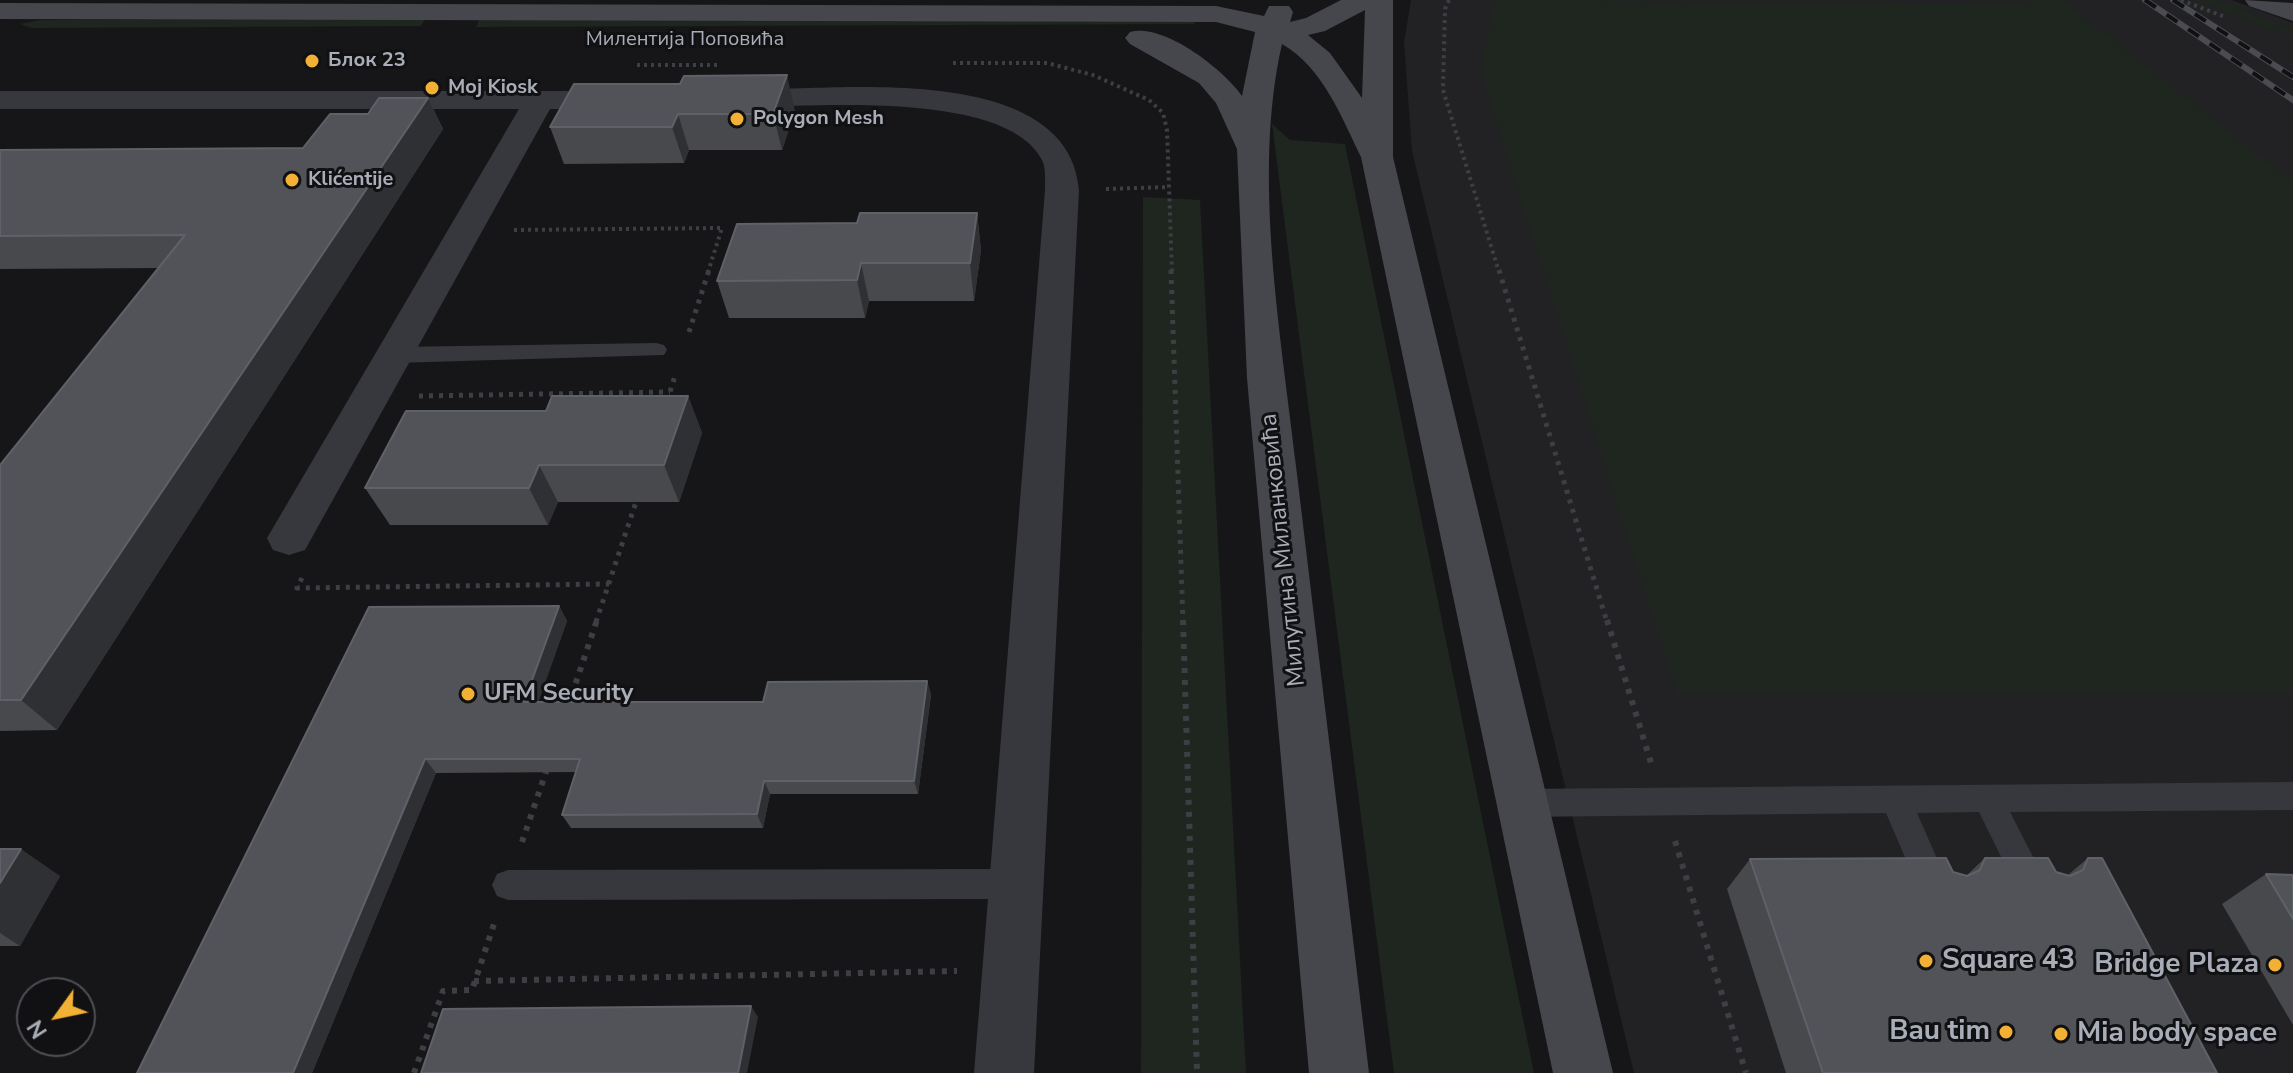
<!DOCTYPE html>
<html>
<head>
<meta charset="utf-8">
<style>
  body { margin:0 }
  #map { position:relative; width:2293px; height:1073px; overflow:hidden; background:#161618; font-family:"Nunito Sans",sans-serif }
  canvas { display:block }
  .north { position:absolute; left:16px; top:977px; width:80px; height:80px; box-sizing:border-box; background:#111113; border:2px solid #4d4f55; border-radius:50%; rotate:237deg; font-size:22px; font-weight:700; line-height:32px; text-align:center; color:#a8adb8 }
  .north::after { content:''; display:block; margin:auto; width:28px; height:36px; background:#f2b134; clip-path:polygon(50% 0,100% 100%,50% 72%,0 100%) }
</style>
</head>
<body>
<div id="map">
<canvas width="2293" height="1073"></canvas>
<div class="north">N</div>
</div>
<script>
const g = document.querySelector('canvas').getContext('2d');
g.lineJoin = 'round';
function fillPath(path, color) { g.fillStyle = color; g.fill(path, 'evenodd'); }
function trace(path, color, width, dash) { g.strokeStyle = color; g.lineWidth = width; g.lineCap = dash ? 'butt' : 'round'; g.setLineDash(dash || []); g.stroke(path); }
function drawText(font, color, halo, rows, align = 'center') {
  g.font = font + ' "Nunito Sans",sans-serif'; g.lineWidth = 6; g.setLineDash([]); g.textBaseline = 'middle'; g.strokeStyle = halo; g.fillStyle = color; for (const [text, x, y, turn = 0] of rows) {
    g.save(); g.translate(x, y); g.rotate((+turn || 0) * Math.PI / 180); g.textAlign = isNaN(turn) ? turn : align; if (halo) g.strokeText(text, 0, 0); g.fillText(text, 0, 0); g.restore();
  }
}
fillPath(new Path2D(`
  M1411 0H2232L2293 23V1073H1634L1412 151 1404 43Z`), '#222225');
fillPath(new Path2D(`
  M1494 0 1951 3 2063 0 2293 182V694H1677L1481 73Z
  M2196 0H2216L2293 30V38Z
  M480 18 1194 22 1195 24 476 27Z
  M425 19 421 26 32 28 20 24 40 20Z
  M1272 124 1290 140 1345 144 1534 1073H1394Z
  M1143 197 1200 200 1246 1073H1141Z`), '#1e261f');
trace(new Path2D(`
  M1449 0 1445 9 1443 90 1499 272
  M2181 0 2225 17
  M953 63H1047L1093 75 1149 100 1163 113 1167 130 1172 272
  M637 65H719
  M1106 189 1169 187
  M514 230 722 228 708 272`), '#3d3f44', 4, [3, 4]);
trace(new Path2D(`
  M1171 270 1183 622
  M1499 270 1607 622
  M689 332 709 270
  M419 396 670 392
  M667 401 675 376
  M302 578 297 588 609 584
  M596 622 636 502`), '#3d3f44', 5, [4, 6]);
trace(new Path2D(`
  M1183 620 1197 1073
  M1607 620 1651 763
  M568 706 597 620
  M1675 841 1746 1073
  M522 842 547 769
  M474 981 957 971
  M414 1073 443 991 472 990 494 924`), '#3d3f44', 6, [5, 7]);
fillPath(new Path2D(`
  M656 343 664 345 667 350 664 355 394 363 383 355 394 347Z
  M2293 782V810L2010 812 2049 888 2044 899 2033 903 2022 899 1979 812 1917 813 1950 888 1945 899 1934 903 1923 899 1886 813 1520 817 1509 813 1505 803 1509 793 1520 789Z
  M1016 869 1027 873 1032 884 1027 895 1016 899 508 900 497 896 492 885 497 874 508 870Z`), '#37383d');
fillPath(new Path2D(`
  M810 88C892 86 1070 78 1079 190L1034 1073H974L1045 190C1045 181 1046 168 1042 160 1005 88 803 107 733 108L722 106 718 99 722 92 733 90Z
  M0 91H624L635 93 639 100 635 107 624 109H550L305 550 289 555 273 550 267 538 519 109H0Z`), '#37383d');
fillPath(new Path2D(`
  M1341 0H1393V157L1613 1073H1553L1361 157C1341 116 1323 68 1282 44 1252 175 1281 333 1296 466 1320 668 1345 871 1369 1073H1309L1247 378 1237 149 1216 103 1199 83 1130 44 1125 38 1130 32C1164 23 1223 69 1242 96L1255 32 1216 22 0 19V3L1216 6 1264 16 1269 6H1289L1293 12 1290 22 1306 18ZM1365 10 1362 98 1330 53 1308 35 1325 31Z
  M2245 0 2293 3V21L2249 6Z`), '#45474d');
const rail = new Path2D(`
  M2145 0 2293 100
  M2173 0 2293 77`);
trace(rail, '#4a4c52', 6);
trace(rail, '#111113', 4, [13]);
fillPath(new Path2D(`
  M574 84 795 111 782 150H689L684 163 564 164 550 127Z
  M428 98 443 129 57 730 0 731V465L158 268 0 269V150L303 148 368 114Z
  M977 213 981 250 974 301H869L865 318H729L717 281 857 223Z
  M688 396 702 433 679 502H558L548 525H390L365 488 546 411Z
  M559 606 567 621 538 702H763L927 681 931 695 918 794H770L763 828H571L562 815 576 772 436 773 312 1073H137Z
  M0 849 60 876 20 946H0Z
  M1985 858 2056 872 2068 875 2088 858 2217 1073H1786L1727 889 1750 859 1953 872 1966 876Z
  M2266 874 2293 875V1025L2222 904Z`), '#47494d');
fillPath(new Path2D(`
  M787 75 795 111 782 150 773 114Z
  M428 98 443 129 57 730 21 700Z
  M678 114 689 150 684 163 672 127Z
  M977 213 981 250 974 301 970 263Z
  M861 263 869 301 865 318 857 280Z
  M688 396 702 433 679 502 664 465Z
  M539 465 558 502 548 525 529 488Z
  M559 606 567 621 533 717 524 702Z
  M927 681 931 695 918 794 914 781Z
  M425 759 436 773 312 1073H293Z
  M764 781 770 794 763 828 757 814Z
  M21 849 60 876 20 946 0 933V883Z
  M751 1006 758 1017 747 1073H738Z`), '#2f3033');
const building = new Path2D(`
  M787 75 773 114H678L672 127H550L574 84H680L684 76Z
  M379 98H428L21 700H0V465L185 235 0 236V150L303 148 330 114H368Z
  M860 213H977L970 263H861L857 280 717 281 737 224 857 223Z
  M552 396H688L664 465H539L529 488H365L406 411H546Z
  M559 606 524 702H763L768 682 927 681 914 781H764L757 814 562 815 580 759H425L293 1073H137L369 607Z
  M0 849H21L0 883Z
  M1946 858 1953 872 1967 876 1980 870 1985 858H2048L2056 872 2070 876 2083 870 2088 858H2102L2217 1073H1823L1750 859Z
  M2266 874 2293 875V919Z
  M751 1006 738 1073H421L443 1009Z`);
fillPath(building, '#525359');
trace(building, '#5f6168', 2);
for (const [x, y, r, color] of [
  [312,61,8,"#f2b134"],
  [432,88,8,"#f2b134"],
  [737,119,8,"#f2b134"],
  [292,180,8,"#f2b134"],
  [468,694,8,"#f2b134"],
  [1926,961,8,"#f2b134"],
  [2275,965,8,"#f2b134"],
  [2006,1032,8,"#f2b134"],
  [2061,1034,8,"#f2b134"]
]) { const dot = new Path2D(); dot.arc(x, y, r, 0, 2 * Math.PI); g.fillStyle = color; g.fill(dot); trace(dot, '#111113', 3); }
drawText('20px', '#a8adb8', '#111113', [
  ["Милентија Поповића",685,40]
]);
drawText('bold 20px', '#a8adb8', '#111113', [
  ["Блок 23",328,61],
  ["Moj Kiosk",448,88],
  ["Polygon Mesh",753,119],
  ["Klićentije",308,180]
], 'left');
drawText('24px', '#a8adb8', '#111113', [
  ["Милутина Миланковића",1284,550,-96]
]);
drawText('bold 24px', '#a8adb8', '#111113', [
  ["UFM Security",484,694]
], 'left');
drawText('bold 28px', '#a8adb8', '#111113', [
  ["Square 43",1942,961],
  ["Bridge Plaza",2259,965,"right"],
  ["Bau tim",1990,1032,"right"],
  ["Mia body space",2077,1034]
], 'left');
</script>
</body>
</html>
